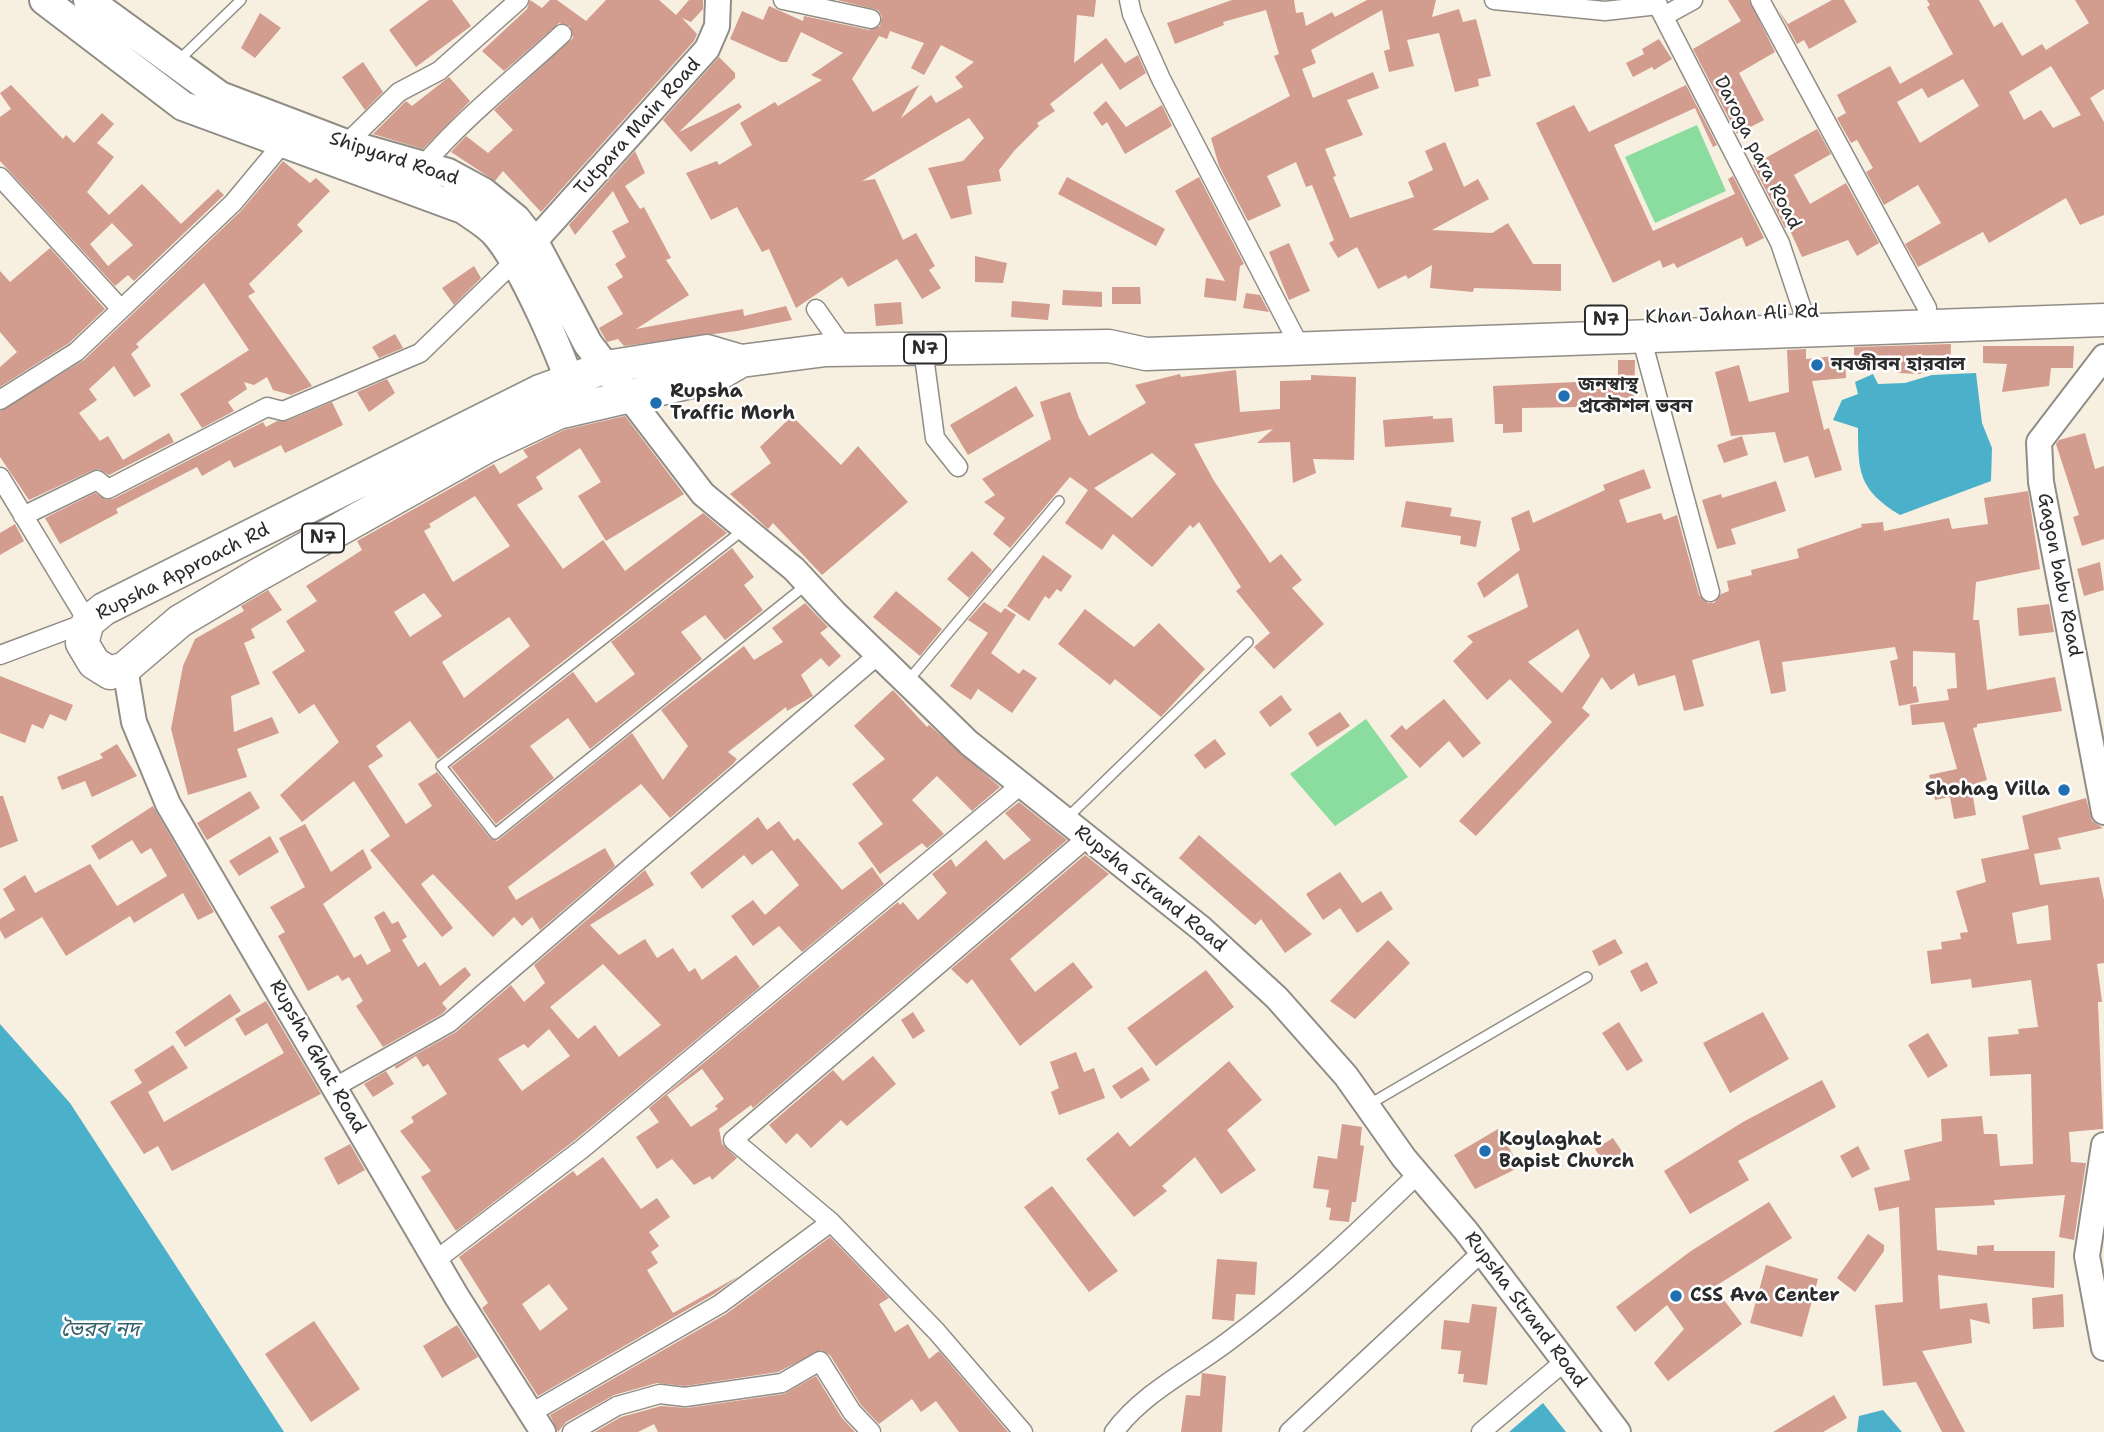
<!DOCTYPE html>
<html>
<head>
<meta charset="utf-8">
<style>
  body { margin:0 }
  canvas { display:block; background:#f7efe0 }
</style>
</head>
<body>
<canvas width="2104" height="1432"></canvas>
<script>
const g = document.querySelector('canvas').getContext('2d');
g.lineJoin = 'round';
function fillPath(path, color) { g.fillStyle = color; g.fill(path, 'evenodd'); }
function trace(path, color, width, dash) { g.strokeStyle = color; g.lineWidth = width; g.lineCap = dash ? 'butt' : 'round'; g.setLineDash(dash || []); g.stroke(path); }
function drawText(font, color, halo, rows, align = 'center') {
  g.font = font + ' "Shantell Sans","Noto Sans Bengali",sans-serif'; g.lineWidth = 5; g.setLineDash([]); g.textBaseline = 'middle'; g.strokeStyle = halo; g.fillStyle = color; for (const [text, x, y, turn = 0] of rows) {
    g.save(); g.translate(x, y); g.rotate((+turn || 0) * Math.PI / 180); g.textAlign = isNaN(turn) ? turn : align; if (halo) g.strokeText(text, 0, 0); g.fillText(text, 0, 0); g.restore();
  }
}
fillPath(new Path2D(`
  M1697 125 1726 191 1655 223 1625 157Z
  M1366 719 1408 777 1335 826 1290 774Z`), '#8add9f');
fillPath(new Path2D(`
  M1976 373 1982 423 1992 448 1991 481 1900 515C1859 490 1858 473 1858 428L1833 420 1842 400 1858 394 1855 382 1873 374 1878 384 1905 383 1932 375Z
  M0 1024 70 1103 284 1432H0Z
  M1543 1403 1566 1432H1509Z
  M1883 1410 1902 1432H1857L1859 1416Z`), '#4bb0ca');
fillPath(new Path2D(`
  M429 0H452L471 26 416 67 389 30Z
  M530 0 542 8 550 0H557L586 21 606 0H659L676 15 689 0H703V9L691 22 682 18 697 34 694 41 541 212 503 171 495 181 451 152 466 136 488 153 513 130 494 110 573 38 570 26 559 23 504 71 482 51 527 9Z
  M837 0H1096L1094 17 1077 15 1074 63 1106 38 1125 63 1138 55 1146 73 1120 90 1102 63 1050 104 1055 111 1037 123 1039 126 1014 151 999 170 1001 181 967 186 972 214 951 219 928 168 963 161 984 138 969 118 862 181 875 179 903 240 916 233 935 266 929 270 941 288 922 299 897 259 848 287 842 277 796 308 769 249 762 252 737 207 711 220 686 173 717 161 719 165 752 145 740 123 775 102 778 106 822 80 811 75 843 53 801 32 787 62H781L730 39 742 11 763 20 769 6 803 21 804 16 869 30 880 26 882 16 878 10ZM890 31 924 43 911 68 924 75 941 45 974 62 955 77 963 87 936 103 931 95 901 118 919 85 873 112 852 79 879 36 887 39Z
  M1232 0H1294L1296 13 1303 12 1306 26 1332 12 1335 17 1367 0H1436L1432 17 1459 9 1463 22 1476 19 1491 76 1478 79 1479 86 1455 92 1439 33 1407 40 1414 66 1389 72 1384 51 1390 49 1382 10 1311 50 1316 63 1302 69 1313 98 1373 72 1379 88 1347 100 1363 135 1325 149 1336 176 1333 177 1350 218 1414 197 1408 182 1433 170 1425 151 1445 142 1464 187 1478 179 1489 199 1432 230 1492 233 1508 223 1533 264H1561V291L1474 288 1473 292 1430 288 1432 265 1408 279 1406 275 1378 289 1357 247 1338 258 1329 243 1334 240 1312 185 1306 187 1296 162 1267 176 1281 206 1248 221 1219 166 1211 138 1290 96 1274 56 1279 54 1266 10 1223 22 1224 25 1175 44 1167 23Z
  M1728 0H1749L1775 52 1739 73 1764 120 1737 134 1693 49 1741 21Z
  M1832 0H1844L1857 22 1809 49 1804 40 1797 44 1778 9 1788 24Z
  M1927 0H1979L1994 27 2002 22 2022 56 2042 44 2046 50 2089 23 2075 0H2104V89L2090 98 2104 122V215L2080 225 2066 198 1989 243 1983 232 1918 267 1905 244 1941 223 1918 185 1884 205 1866 172 1873 168 1857 140 1851 143 1837 118 1846 113 1837 95 1890 66 1900 84 1953 54 1927 7 1930 5ZM2051 66 2081 115 2053 128 2041 110 2024 120 2009 92ZM1963 79 1979 106 1920 143 1897 102 1922 88 1928 98Z
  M260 13 281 28 255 58 241 48Z
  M1659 39 1672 59 1654 70 1652 67 1633 77 1626 63 1644 54 1642 49Z
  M719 57 735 73V78L679 132 739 103 742 107 691 152 663 120Z
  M363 62 383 92 365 110 342 77Z
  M449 77 470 101 423 149 373 134 406 101 412 106Z
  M11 85 63 139 66 135 74 143 102 113 114 124 97 143 114 157 87 192 109 215 142 184 181 224 218 189 224 195 134 281 128 275 115 286 0 161V117L11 109 0 93ZM112 223 133 245 108 266 90 244Z
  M1686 85 1717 145 1713 147 1695 108 1614 145 1653 231 1735 194 1728 179 1733 176 1764 238 1746 247 1742 237 1677 268 1674 263 1663 268 1660 260 1613 283 1536 123 1574 105 1589 132Z
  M1106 101 1126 127 1162 105 1172 126 1125 154 1107 122 1102 126 1093 113Z
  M1817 129 1831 154 1794 175 1810 204 1846 183 1879 243 1857 256 1848 240 1802 257 1788 226 1785 228 1753 165Z
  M635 151 645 173 625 186 640 209 644 207 671 258 666 260 689 295 636 329 743 309 744 316 786 306 792 320 737 331 624 346 618 339 607 342 599 328 623 314 607 287 623 277 615 264 626 257 612 231 629 222 613 191 575 235 569 225Z
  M283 161 310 183 316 178 330 191 297 225 303 231 249 284 255 292 248 296 312 386 291 395 273 390 267 377 254 385 244 382 247 389 228 402 234 411 202 428 180 394 249 350 204 283 136 344 139 347 131 354 151 386 134 397 114 366 89 389 97 400 79 413 100 441 108 436 123 460 169 433 174 442 109 475 99 469 93 470 29 500 0 457V411L84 360 241 211Z
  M1067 177 1165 229 1156 246 1058 194Z
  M1199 177 1244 264 1240 266 1236 301 1204 297 1206 278 1225 281 1175 191Z
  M1289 243 1310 291 1289 300 1269 252Z
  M50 248 105 309 69 343 0 387V367L17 352 0 332V271L10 282Z
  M975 256 1007 263 1003 283 975 282Z
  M474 266 481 278 454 305 442 288Z
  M1112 287H1140L1141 304H1112Z
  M1063 290 1102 292V307L1062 305Z
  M1246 293 1260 295 1269 312 1243 308Z
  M1012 301 1050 304 1048 320 1011 317Z
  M901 302 903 324 876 326 874 304Z
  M395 334 403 348 379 358 372 347Z
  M1951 344 1950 367 1922 366 1921 374 1897 373 1898 364 1854 365V347Z
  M1983 346H2074L2073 368H2051L2049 386 2002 392 2007 364 1983 363Z
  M1806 349V359L1845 355 1846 378 1812 381 1824 430 1829 428 1842 470 1815 478 1808 456 1784 463 1775 432 1731 436 1715 372 1739 365 1749 402 1789 392 1787 350Z
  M1618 360H1635L1634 406 1522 408V432L1503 433V424H1495L1493 386 1618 380Z
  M1236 370 1240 412 1280 409V381L1311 380V375L1356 377 1354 460 1313 459 1316 473 1293 483 1290 442 1257 443 1273 429 1194 444 1214 481 1270 563 1281 554 1302 580 1292 588 1324 624 1274 669 1254 647 1270 633 1236 591 1241 587 1199 522 1193 528 1190 525 1152 567 1113 534 1102 550 1065 523 1088 490 1070 477 1010 548 993 534 1005 518 984 502 995 495 982 479 1051 439 1040 402 1070 392 1079 418 1089 436 1146 403 1135 385 1180 374 1181 377ZM1152 453 1176 474 1132 518 1094 488Z
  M387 379 395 393 369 412 357 392Z
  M1016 386 1034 416 968 455 950 425Z
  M332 402 343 425 285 453 281 445 234 468 230 460 202 476 197 467 116 509 118 513 60 544 45 518 95 493 106 500 113 499 263 422 266 427 277 421H287Z
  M625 416 684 494 606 541 578 496 601 482 580 448 536 477 543 489 517 505 563 569 603 540 625 571 703 513 727 533 438 759 410 721 376 746 383 756 368 766 406 824 432 806 418 784 437 772 490 838 497 841 632 733 663 780 688 746 661 710 744 646 754 660 783 642 772 628 805 603 828 627 820 633 841 656 829 667 821 658 801 675 813 696 787 711 786 707 728 752 737 759 733 764 670 818 641 784 508 887 516 900 605 848 615 866 540 930 532 917 522 926 514 917 493 937 433 874 421 884 453 928 442 937 370 850 390 836 354 781 302 822 280 795 339 742 314 704 299 714 272 672 305 651 286 621 317 601 306 586 362 550 357 541 494 464 500 474 528 457 523 450 564 430ZM475 496 510 546 453 582 424 531 431 527 429 524ZM424 593 442 616 410 637 394 612ZM509 617 530 646 464 698 442 662Z
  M792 416 841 465 858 446 908 502 822 575 773 523 768 529 730 494 771 463 760 447Z
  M1433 416V419L1452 418 1454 442 1385 447 1383 420Z
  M2085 433 2095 469 2104 466V539L2082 546 2073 517 2079 515 2056 444 2059 440Z
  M1742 436 1748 455 1724 463 1717 445Z
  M1644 469 1651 488 1619 500 1627 523 1661 513 1664 520 1677 515 1699 595 1708 603H1714L1721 594 1729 591 1727 581 1752 575 1751 570 1799 558 1797 549 1862 527 1861 524 1883 522 1884 531 1949 518 1952 529 1988 524 1984 498 2028 491 2040 569 1976 582 1973 620H1979L1987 690 2055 677 2062 711 1977 724V727L1973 728 1987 780 1971 785 1976 815 1954 819 1950 797 1935 800 1929 775 1957 769 1944 722 1912 725 1910 705 1949 700 1947 689 1957 688 1955 653 1913 651V687L1916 686 1919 702 1899 706 1890 661 1898 659 1895 647 1782 662 1786 691 1771 694 1759 640 1692 660 1704 706 1684 711 1675 675 1638 686 1634 673 1611 690 1602 677 1582 708 1590 715 1476 836 1459 821 1552 722 1510 679 1487 700 1453 661 1473 642 1467 636 1528 607 1518 573 1484 598 1477 583 1520 550 1511 518 1529 510 1533 523 1605 490 1603 485ZM1578 629 1590 656 1562 693 1528 662Z
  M1776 481 1786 511 1731 529 1736 544 1717 549 1702 500 1721 494 1722 498Z
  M1406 501 1452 508 1450 516 1481 521 1476 547 1460 544 1461 536 1401 527Z
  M15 524 24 541 0 555V533Z
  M732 548 754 577 744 585 763 610 725 640 705 615 681 632 702 659 590 749 568 718 530 746 554 778 496 824 451 767 573 672 596 703 635 674 611 642Z
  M972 551 992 570 969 598 947 579Z
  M1043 555 1072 576 1061 592 1057 589 1049 599 1045 596 1029 621 1007 606Z
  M2100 562 2104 590 2084 596 2077 569Z
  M268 590 282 610 251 629 255 638 244 643 260 684 231 696 234 732 272 717 279 733 237 749 247 777 188 795 171 729 183 666 195 639 244 611 241 606Z
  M896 591 942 629 920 656 873 617Z
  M984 602 1001 613 1005 608 1016 615 991 653 1019 674 1023 669 1037 678 1012 713 978 689 971 700 950 686 988 633 968 620Z
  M2049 604 2054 632 2019 636 2017 608Z
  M1085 609 1134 647 1159 623 1205 669 1161 717 1115 679 1110 685 1058 644Z
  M0 676 73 705 66 721 50 714 43 729 32 724 25 743 0 733Z
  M893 690 927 727 929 725 1000 787 972 811 937 776 912 800 944 834 927 848 922 843 880 874 858 843 883 824 852 784 885 759 854 726Z
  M1281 695 1292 710 1270 727 1259 712Z
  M1444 699 1481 743 1463 758 1449 741 1420 768 1390 736 1402 725 1406 730Z
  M1340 712 1350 726 1317 747 1308 733Z
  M1215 739 1226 754 1205 769 1194 755Z
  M117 744 137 776 92 797 85 781 62 790 57 777 103 758 100 754Z
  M250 791 260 808 207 840 197 823Z
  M0 796H3L18 841 0 848Z
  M2086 798 2092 821 2103 828 2058 838 2061 849 2034 854 2040 885 2099 877 2104 900V963L2097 964 2102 1002H2098L2103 1129 2069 1132 2071 1162 2086 1163 2074 1240 2059 1237 2065 1195 1994 1200 1995 1205 1935 1208 1937 1250 1977 1255V1246L1994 1245V1251H2055L2054 1288 1938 1275 1940 1309 1987 1303 1990 1324 1970 1319 1972 1343 1922 1351 1965 1432H1942L1916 1382 1883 1386 1875 1305 1903 1302 1899 1207 1879 1211 1874 1188 1910 1180 1904 1150 1942 1141 1941 1119 1982 1116 1984 1134H1997L2000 1166 2033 1164 2031 1074 1990 1076 1988 1037 2019 1034 2018 1029 2038 1027 2031 980 1972 988 1971 979 1931 984 1927 951 1942 949 1941 942 1961 939 1960 933 1968 932 1956 891 1986 882 1981 859 2029 849 2022 816ZM2048 905 2051 940 2017 944 2012 913Z
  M1019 802 1067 840 753 1108 751 1105 719 1129 722 1144 737 1158 712 1180 710 1176 694 1185 672 1159 657 1169 636 1137 659 1122 649 1108 898 902 900 905 903 902 918 920 947 893 932 874 951 859 956 867 986 840 1004 860 1031 840 1005 813ZM702 1069 724 1099 715 1106 718 1109 691 1127 667 1095Z
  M153 806 214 912 198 920 183 893 134 923 130 916 66 956 42 917 5 939 0 930V919L15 910 3 889 25 875 35 893 90 864 117 906 167 876 151 848 141 854 132 840 99 860 91 846Z
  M758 817 767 830 779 821 794 841 798 838 842 890 872 867 884 884 802 952 779 926 753 946 731 916 753 900 765 915 799 885 772 850 752 865 744 855 702 889 690 873Z
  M305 824 331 872 363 849 372 868 323 904 354 958 361 954 367 965 391 951 374 917 384 911 392 924 398 921 407 937 402 940 418 967 425 962 440 986 465 967 471 975 442 1003 447 1009 442 1014 383 1047 356 1006 363 1001 349 977 342 981 338 975 308 991 278 936 285 932 270 907 305 887 279 838Z
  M1199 835 1312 934 1285 953 1261 919 1255 925 1179 858Z
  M270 836 279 852 239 876 229 861Z
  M1085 855 1109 874 1010 959 1035 992 1073 962 1093 987 1020 1046 972 979 967 984 951 969Z
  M645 870 654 885 590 925 619 955 645 939 657 958 673 948 689 972 695 968 702 980 736 955 760 987 575 1140 456 1231 421 1177 431 1171 400 1131 414 1122 411 1117 447 1094 428 1064 423 1067 416 1056 396 1069 395 1066 456 1032 511 985 524 1002 545 983 534 965ZM603 964 661 1025 619 1057 595 1025 578 1039 550 1007ZM549 1029 570 1056 522 1091 498 1059 524 1044 528 1048Z
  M1340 872 1362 903 1381 891 1393 909 1357 933 1340 908 1323 920 1306 894Z
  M1615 939 1623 953 1599 966 1592 951Z
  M1388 940 1410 963 1355 1019 1330 1001Z
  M1647 962 1658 983 1641 992 1630 971Z
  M1206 970 1234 1007 1156 1066 1127 1028Z
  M230 994 241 1011 185 1047 175 1032Z
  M266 1001 321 1094 172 1171 158 1146 144 1154 110 1102 142 1083 134 1070 173 1045 188 1068 148 1092 164 1122 284 1053 267 1023 245 1036 235 1019Z
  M913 1012 925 1031 913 1039 901 1020Z
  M1763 1012 1789 1059 1730 1093 1703 1043Z
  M1619 1022 1643 1061 1627 1071 1602 1033Z
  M1928 1033 1948 1066 1928 1078 1908 1045Z
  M1076 1052 1084 1072 1094 1068 1105 1098 1059 1115 1051 1092 1059 1088 1050 1062Z
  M873 1056 896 1084 847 1126 841 1120 811 1148 797 1133 786 1144 769 1125 833 1070 843 1081Z
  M1229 1061 1262 1100 1227 1130 1256 1170 1221 1194 1195 1157 1162 1186 1167 1191 1134 1217 1086 1159 1118 1132 1130 1147Z
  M1142 1067 1150 1080 1121 1099 1112 1086Z
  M386 1071 394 1084 373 1097 364 1084Z
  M1822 1080 1836 1107 1738 1161 1749 1180 1690 1214 1664 1171 1743 1122Z
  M1342 1124 1362 1127 1360 1145 1364 1146 1356 1202H1352L1349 1222 1329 1220 1331 1208 1326 1207 1329 1190 1313 1188 1318 1156 1337 1159Z
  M1498 1129 1520 1167 1475 1189 1454 1155Z
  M1613 1138 1625 1156 1607 1167 1595 1149Z
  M350 1144 365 1170 338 1185 324 1158Z
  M1858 1146 1870 1169 1852 1178 1840 1156Z
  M603 1157 641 1209 657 1198 670 1217 649 1232 659 1246 651 1252 658 1263 647 1270 673 1313 739 1276 714 1294 538 1396 482 1308 488 1303 459 1257 573 1171 577 1176ZM549 1284 568 1309 540 1331 522 1304Z
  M1052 1186 1118 1271 1089 1292 1024 1207Z
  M1769 1202 1792 1238 1714 1287 1742 1324 1668 1381 1654 1363 1684 1329 1667 1305 1635 1332 1616 1307 1691 1251Z
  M1868 1234 1884 1245V1251L1855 1292 1837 1278Z
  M830 1237 889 1298 879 1304 895 1332 908 1324 929 1359 939 1351 1008 1432H959L936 1401 921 1412 912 1399 879 1424 861 1405 830 1355 821 1350 778 1372 685 1386 657 1383 614 1395 566 1422 558 1432 550 1415 726 1314Z
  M1217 1259 1257 1262 1255 1295 1236 1294 1234 1321 1212 1319Z
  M1766 1265 1818 1279 1802 1337 1750 1323Z
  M2063 1294 2064 1327 2033 1329 2032 1298Z
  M1472 1304 1497 1307 1487 1385 1463 1382 1464 1374H1458L1461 1351 1441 1349 1444 1320 1469 1323Z
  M314 1321 360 1389 311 1422 265 1354Z
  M457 1325 478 1357 442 1378 423 1346Z
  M1202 1373 1226 1376 1222 1432H1181L1186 1395 1200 1396Z
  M816 1376 842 1418 855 1432H658L654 1424 638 1432H595L621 1417 661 1406 687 1408 784 1394Z
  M1834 1395 1847 1418 1823 1432H1773Z`), '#d29c8f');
const lane = new Path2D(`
  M179 60 241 0
  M742 531 441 766 495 834 806 585
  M907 682 1059 501
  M1066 819 1248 642
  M1368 1105 1587 977`);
const street = new Path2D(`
  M783 0 802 4 803 0
  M1129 0 1132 14 1161 79 1300 347
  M1494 0 1605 11 1658 5
  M1655 0 1780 243 1809 330
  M1760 0 1927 308
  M802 4 871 19
  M1664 16 1693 0
  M346 144 399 92 439 71 519 0
  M422 167C464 117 515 78 562 34
  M0 177 121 309
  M816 309 845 350
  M1641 336 1710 592
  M923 349 935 438 958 467
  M0 400 76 352 233 203 288 137
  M0 477 88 622 0 655
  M23 516 97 480 108 489 267 407 283 411 420 353 521 255
  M335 1087 449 1023 878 655
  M831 1222 733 1140 1088 837
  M436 1260 582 1149 1022 784
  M531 1413 720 1304 831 1222 937 1332 1023 1432
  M572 1432 617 1406 660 1394 685 1397 782 1383 820 1361 852 1412 871 1432
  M1114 1432C1143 1393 1187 1372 1226 1343 1295 1292 1356 1234 1418 1174
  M1289 1432 1482 1252
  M1481 1432 1564 1362`);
const secondary = new Path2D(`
  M534 242 707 49 717 26 718 0
  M2104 357 2039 442 2041 482 2104 812
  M628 396 703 494 794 569 834 612 969 743 1202 929 1277 998 1346 1076 1404 1158 1466 1231 1618 1432
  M125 668 134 722 168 804 457 1297 543 1432
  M2104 1145 2087 1256 2104 1348`);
const primary = new Path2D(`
  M44 0 183 106 463 209C473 216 485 223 494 232 521 261 566 363 576 403
  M88 0 220 96 346 144 448 173 483 192 516 219 534 242 588 344 628 396`);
const highway = new Path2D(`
  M741 361 707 351 606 367 540 391 104 609 88 622 82 643 94 663 110 673 125 668 180 621 256 576 486 447 558 413 713 377 741 361 826 350 1109 346 1146 354 2104 320`);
trace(lane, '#918d86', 12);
trace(street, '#918d86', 21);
trace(secondary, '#918d86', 28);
trace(primary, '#918d86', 32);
trace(highway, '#918d86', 35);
trace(lane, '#fff', 9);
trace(street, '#fff', 18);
trace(secondary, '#fff', 24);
trace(primary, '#fff', 28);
trace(highway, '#fff', 32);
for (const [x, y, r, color] of [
  [1817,365,7,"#1f6fb2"],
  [1564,396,7,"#1f6fb2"],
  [656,403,7,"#1f6fb2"],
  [2064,790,7,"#1f6fb2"],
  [1485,1151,7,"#1f6fb2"],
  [1676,1296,7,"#1f6fb2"]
]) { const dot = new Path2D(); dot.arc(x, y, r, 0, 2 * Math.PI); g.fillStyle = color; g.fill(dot); trace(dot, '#fff', 2.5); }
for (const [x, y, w] of [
  [1606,320,42],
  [925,349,42],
  [323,538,42]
]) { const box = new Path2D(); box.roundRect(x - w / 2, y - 14.5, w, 29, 5); g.fillStyle = '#fff'; g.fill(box); trace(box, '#2b2b2b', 2); }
drawText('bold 18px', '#2b2b2b', null, [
  ["N7",1606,320],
  ["N7",925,349],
  ["N7",323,538]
]);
drawText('19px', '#2b2b2b', '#fff', [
  ["Tutpara Main Road",638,127,-48],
  ["Daroga para Road",1757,153,63],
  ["Shipyard Road",394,159,18],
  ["Khan Jahan Ali Rd",1732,315,-2],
  ["Rupsha Approach Rd",183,572,-27],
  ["Gagon babu Road",2059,575,79],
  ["Rupsha Strand Road",1150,889,39],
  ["Rupsha Ghat Road",317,1057,60],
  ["Rupsha Strand Road",1525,1310,53]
]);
drawText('bold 19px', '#2b2b2b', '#fff', [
  ["নবজীবন হারবাল",1831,365],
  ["জনস্বাস্থ",1578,385],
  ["প্রকৌশল ভবন",1578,407],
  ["Rupsha",670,392],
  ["Traffic Morh",670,414],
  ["Shohag Villa",2050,790,"right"],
  ["Koylaghat",1499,1140],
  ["Bapist Church",1499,1162],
  ["CSS Ava Center",1690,1296]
], 'left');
drawText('italic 21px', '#38606b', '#fff', [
  ["ভৈরব নদ",100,1331]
]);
</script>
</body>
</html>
